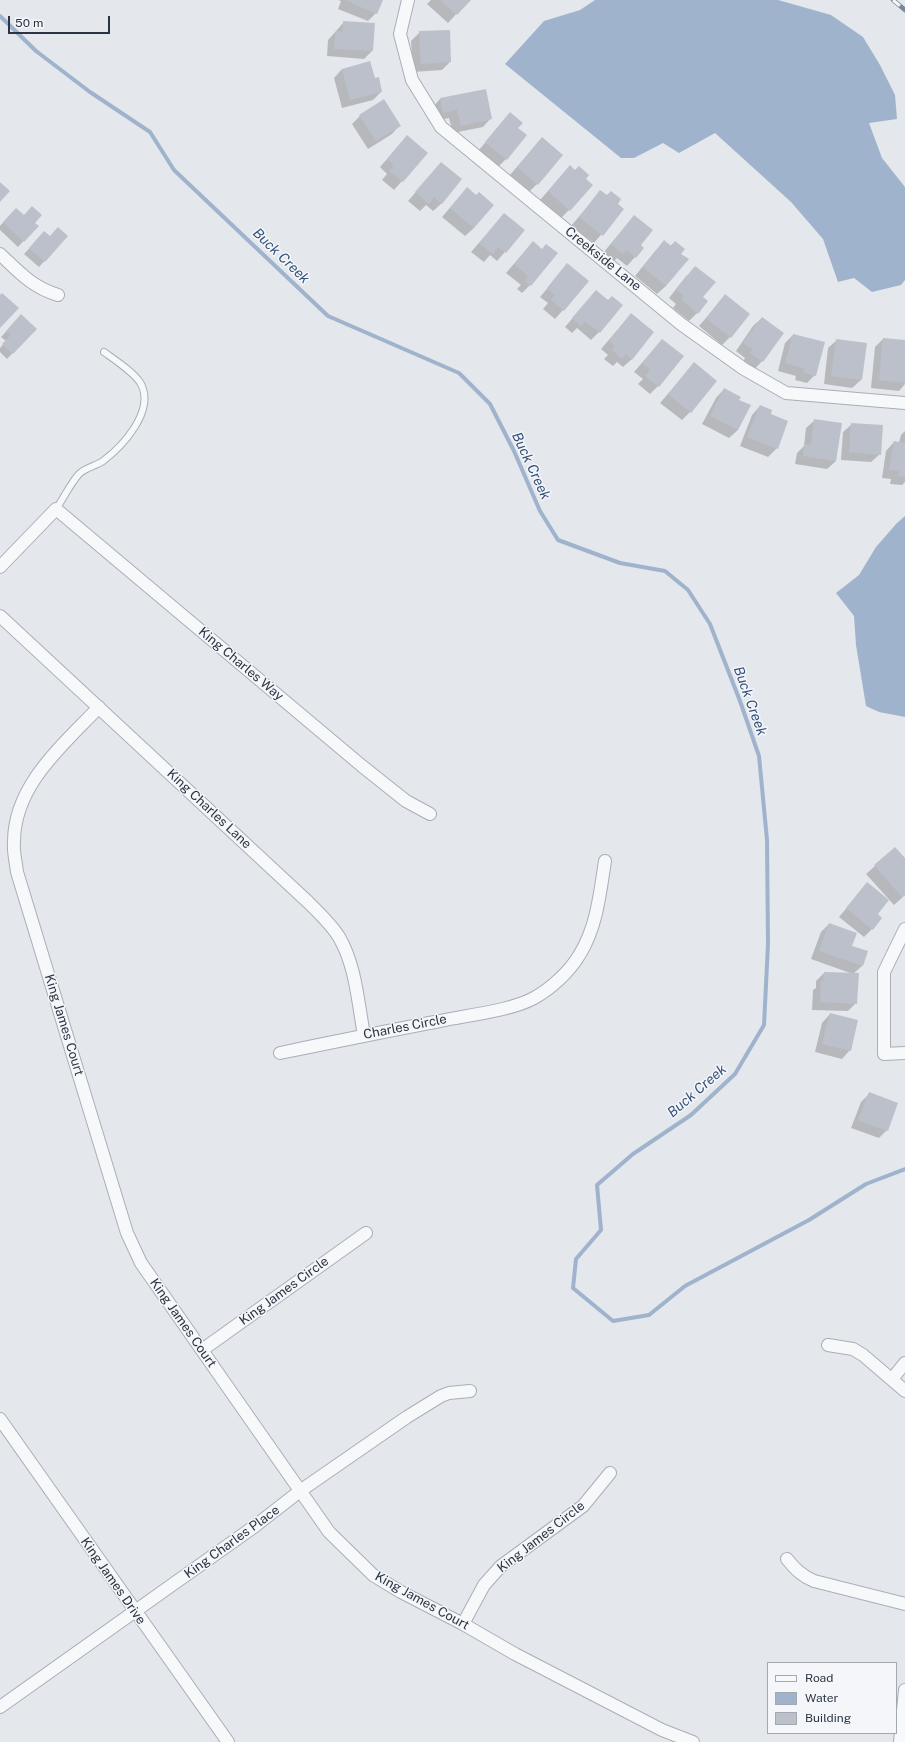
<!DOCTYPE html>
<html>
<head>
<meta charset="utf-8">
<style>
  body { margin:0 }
  #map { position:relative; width:905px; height:1742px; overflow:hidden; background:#e4e7ec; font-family:"Public Sans",sans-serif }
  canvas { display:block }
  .legend { position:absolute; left:767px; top:1662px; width:130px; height:72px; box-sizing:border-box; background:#f4f6f9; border:1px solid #a4a8b1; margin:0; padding:5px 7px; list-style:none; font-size:12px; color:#2b3445 }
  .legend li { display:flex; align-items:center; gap:8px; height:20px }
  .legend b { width:20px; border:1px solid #a4a8b1 }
  .scale { position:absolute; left:8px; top:16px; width:102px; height:18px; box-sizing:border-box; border:2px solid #2b3445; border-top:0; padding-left:5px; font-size:12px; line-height:14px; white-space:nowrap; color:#2b3445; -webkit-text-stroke:3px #f4f6f9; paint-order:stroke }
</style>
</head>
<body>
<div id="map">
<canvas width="905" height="1742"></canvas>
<ul class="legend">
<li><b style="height:5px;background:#f7f8fa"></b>Road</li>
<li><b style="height:11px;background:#9fb4cc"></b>Water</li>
<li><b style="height:11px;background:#bbc0ca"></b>Building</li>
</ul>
<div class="scale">50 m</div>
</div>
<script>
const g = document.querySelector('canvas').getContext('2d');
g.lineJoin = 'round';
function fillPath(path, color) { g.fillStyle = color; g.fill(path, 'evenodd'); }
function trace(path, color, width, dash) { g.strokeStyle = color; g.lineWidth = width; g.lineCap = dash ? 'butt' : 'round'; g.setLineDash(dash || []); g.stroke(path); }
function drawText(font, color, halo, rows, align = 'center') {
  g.font = font + ' "Public Sans",sans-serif'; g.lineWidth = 3; g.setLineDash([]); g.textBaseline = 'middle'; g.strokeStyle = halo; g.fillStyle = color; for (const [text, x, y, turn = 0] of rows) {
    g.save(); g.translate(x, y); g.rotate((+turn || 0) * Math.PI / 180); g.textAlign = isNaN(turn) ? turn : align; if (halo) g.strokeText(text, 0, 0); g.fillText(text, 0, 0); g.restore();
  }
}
fillPath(new Path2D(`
  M595 0H778L831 15 863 37 880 65 895 95 897 119 869 123 882 158 905 187V280L901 285 872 292 854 278 838 282 823 239 791 202 715 133 679 153 663 143 634 158H621L505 64 544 21 580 10Z
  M905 516V717L879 712 866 706 856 645 854 616 836 593 859 575 876 547 897 523Z`), '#9fb4cc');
fillPath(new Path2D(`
  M338 0H382L376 13 368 21 338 9 341 1Z
  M431 0H469L448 23 427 4Z
  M344 22 372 51 364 59 327 56 328 40Z
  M420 32 450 62 442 70 413 72 411 41Z
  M342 69 381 92 373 100 342 108 334 78Z
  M440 99 491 118 483 127 453 133 449 118 435 121 432 108Z
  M510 114 517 128 506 159 498 167 478 151Z
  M360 116 400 125 392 134 368 149 352 124Z
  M407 136 427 153 394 190 382 180 387 174 380 167Z
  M542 138 537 184 529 192 509 176Z
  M441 163 442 203 433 211 426 205 420 211 408 201Z
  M562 175 569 210 561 218 540 200Z
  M600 192 623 209 594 243 571 226Z
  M459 197 474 228 465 236 442 217Z
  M11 214 34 223 37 226 18 247 0 230V226Z
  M504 214 524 230 497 261 490 255 484 262 471 252Z
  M634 216 640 245 643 248 627 266 617 258 614 261 603 253Z
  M67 236 39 267 24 254 39 238Z
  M533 242 530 285 522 293 517 289 521 285 506 273Z
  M675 242 680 254 666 286 657 294 635 276 656 250 670 246Z
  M567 265 563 310 555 319 543 309 548 303 540 297Z
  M687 275 702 297 697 313 689 321 673 308 676 304 669 298Z
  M596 291 599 332 591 340 577 328 572 333 565 327Z
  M725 296 730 337 722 345 699 326Z
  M631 314 632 359 623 367 617 362 613 366 604 359 608 355 601 349Z
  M762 318V361L754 370 743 362 745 358 736 351 753 326Z
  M16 321 36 329 7 359 0 352V348L6 341 1 337Z
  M793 335 815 375 807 383 795 380 796 376 778 371 785 343Z
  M883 339 905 341V384L899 391 871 388 875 347Z
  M662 340 658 386 650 394 638 384 643 379 634 372Z
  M837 340 861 380 852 388 824 384 828 348Z
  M694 364 690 412 682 420 660 403Z
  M724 389 738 430 729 438 702 424 716 398Z
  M760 406 769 415 777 448 768 457 740 446 752 415Z
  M815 420 836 461 827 469 795 464 797 453 804 446 806 428Z
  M852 424 880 454 871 462 841 460 843 432Z
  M905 431V482L902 485 890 484 891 479 882 478 886 451 894 442 899 443 901 435Z
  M905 860V895L894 905 866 874 875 866Z
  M867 884 877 915 872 929 864 937 839 917Z
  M829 924 851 946 862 966 853 974 856 1003 848 1011 812 1010 813 990 816 988V981L824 973 853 974 811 959 821 932Z
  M830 1014 850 1050 842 1059 815 1052 822 1023Z
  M869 1094 887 1130 879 1138 851 1128 861 1102Z`), '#0003');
trace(new Path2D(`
  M0 16 36 51 90 92 150 132 174 170 328 316 459 373 490 404 514 451 540 511 558 540 620 563 665 571 688 590 710 624 740 701 759 756 767 840 768 944 764 1025 735 1074 691 1115 633 1154 597 1185 601 1230 576 1259 573 1288 613 1321 649 1315 685 1286 809 1220 866 1184 905 1169`), '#9fb4cc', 4);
fillPath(new Path2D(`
  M345 0H383L377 14Z
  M440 0H471L457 15Z
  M343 21 375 23 373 51 334 49 336 31 343 32Z
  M450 30 451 62 421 64 419 31Z
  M370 61 375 78 379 77 382 92 350 100 342 69Z
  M486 89 492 119 461 126 457 110 443 113 440 98Z
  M384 99 401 126 376 141 359 115Z
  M510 112 523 123 518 128 527 135 507 160 485 142Z
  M407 135 428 153 403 182 389 171 394 165 387 159Z
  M542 137 563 155 538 185 517 167Z
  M441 162 462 179 442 204 434 197 429 204 415 192Z
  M570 165 575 170 579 166 589 175 586 179 593 185 570 211 548 191Z
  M0 182 10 191 0 202Z
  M467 187 476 195 479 192 494 205 474 228 450 208Z
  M600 190 607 195 611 191 621 199 618 204 624 209 603 236 579 217Z
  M32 206 42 215 35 223 39 226 24 242 3 222 16 208 24 215Z
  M504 213 525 230 506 253 498 247 493 254 479 243Z
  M634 215 653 230 641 245 644 248 636 258 626 250 623 254 611 244Z
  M58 227 68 236 45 262 29 248 44 231 50 236Z
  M664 240 671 246 675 241 685 249 681 254 689 259 666 286 643 267Z
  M533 241 542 249 546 244 558 253 531 286 525 281 528 276 514 264Z
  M567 263 589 281 564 311 551 300 555 295 547 288Z
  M695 266 716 282 703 297 708 301 698 314 681 299 684 296 676 289Z
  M596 290 608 300 612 296 623 305 600 333 585 321 581 326 572 318Z
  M2 293 19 308 0 328V295Z
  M725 294 750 314 731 338 706 318Z
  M631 313 654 332 632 360 626 354 622 359 612 350 615 346 609 341Z
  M21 314 37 329 13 354 2 344 11 335 6 331Z
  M762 317 784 333 763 362 750 353 753 349 743 343Z
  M793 334 825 342 816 376 803 372 804 368 785 363Z
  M883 338 905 340V383L879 380Z
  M662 339 684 356 659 387 645 376 650 370 642 363Z
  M836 339 867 343 862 380 831 376Z
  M694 362 717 381 691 413 668 394Z
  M724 388 741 397 739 400 751 405 738 430 710 416Z
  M760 405 772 410 771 414 788 421 778 449 747 437Z
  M814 419 842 423 836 461 803 456 804 444 811 445Z
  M851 423 883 425 881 455 849 452Z
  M894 441 905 443V477L898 476 899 471 889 470Z
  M895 847 905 858V895L902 897 874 865Z
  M867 882 889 900 878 914 882 918 873 930 846 908Z
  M829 923 857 933 852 946 868 951 863 966 819 951Z
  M824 972 859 973 857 1004 820 1002 821 981H823Z
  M830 1013 858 1020 851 1051 822 1044Z
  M869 1092 898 1103 888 1131 858 1120Z`), '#bbc0ca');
const lane = new Path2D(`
  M56 509C64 498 70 484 79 474 86 467 96 466 103 461 123 446 155 411 141 384 135 373 115 360 104 352`);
const street = new Path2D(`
  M408 0 400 34 412 80 441 127 681 324 744 369 786 393 905 403
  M0 254C19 272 32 287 58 295
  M0 567 56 509 362 766 406 801 430 814
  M0 616 308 902C319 913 331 924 339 937 356 966 358 1003 364 1035
  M99 707C63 745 14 785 14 842 13 852 16 862 17 872L127 1233 141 1263 329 1532 373 1575 401 1592 463 1624 515 1654 662 1730 693 1742
  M905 929 884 972V1054L905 1053
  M280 1053C333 1042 387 1031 440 1021 468 1015 510 1011 534 998 552 988 570 971 580 954 597 926 600 893 605 861
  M828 1345 853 1349 863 1355 905 1391
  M202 1350 366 1233
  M892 1379 905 1363
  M0 1419 228 1742
  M787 1559C795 1569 802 1576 814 1581L905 1604
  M463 1624 484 1585 501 1566 583 1506 610 1473
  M0 1707 255 1526 300 1491 407 1417 441 1396 449 1393 470 1391
  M900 1742 905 1690`);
trace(lane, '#a9aeb7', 8);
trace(street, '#a9aeb7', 14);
trace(lane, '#f7f8fa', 6);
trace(street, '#f7f8fa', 12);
const rail = new Path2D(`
  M893 0 905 10`);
trace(rail, '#7d8696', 4.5);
trace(rail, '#f4f6f9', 3, [9]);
drawText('13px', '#2b3445', '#f4f6f9', [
  ["Creekside Lane",603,259,39],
  ["King Charles Way",241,664,40],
  ["King Charles Lane",209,809,43],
  ["King James Court",64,1025,73],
  ["Charles Circle",405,1027,-11],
  ["King James Circle",284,1291,-36],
  ["King James Court",183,1323,55],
  ["King James Circle",541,1537,-38],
  ["King Charles Place",232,1542,-36],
  ["King James Drive",113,1581,55],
  ["King James Court",422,1601,29]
]);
drawText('italic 14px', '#34527a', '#f4f6f9', [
  ["Buck Creek",281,256,44],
  ["Buck Creek",531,466,65],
  ["Buck Creek",750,701,70],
  ["Buck Creek",697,1091,-41]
]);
</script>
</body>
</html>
